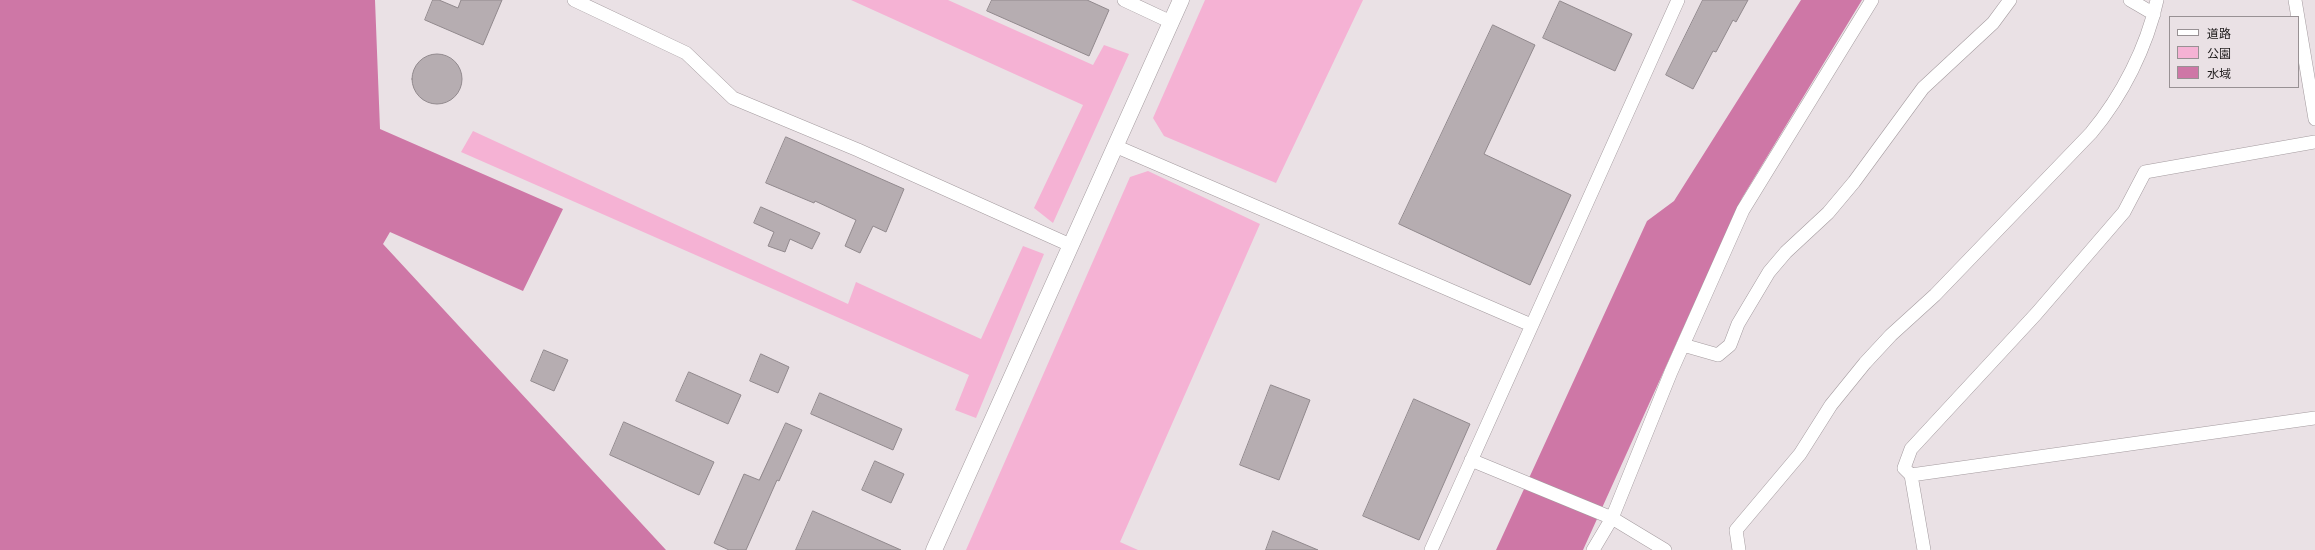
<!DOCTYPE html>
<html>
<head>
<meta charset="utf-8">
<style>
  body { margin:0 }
  #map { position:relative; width:2315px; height:550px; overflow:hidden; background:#eae1e5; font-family:Karla,"Noto Sans JP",sans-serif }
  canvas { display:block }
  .legend { position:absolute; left:2169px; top:16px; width:130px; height:72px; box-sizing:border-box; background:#eae1e5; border:1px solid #989194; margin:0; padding:5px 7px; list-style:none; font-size:12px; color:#1d1a1b }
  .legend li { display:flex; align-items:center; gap:8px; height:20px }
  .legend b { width:20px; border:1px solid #989194 }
</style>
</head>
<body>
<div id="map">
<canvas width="2315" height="550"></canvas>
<ul class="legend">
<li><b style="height:5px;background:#fff"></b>道路</li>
<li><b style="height:11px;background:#f5b2d4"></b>公園</li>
<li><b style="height:11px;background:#ce77a6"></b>水域</li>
</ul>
</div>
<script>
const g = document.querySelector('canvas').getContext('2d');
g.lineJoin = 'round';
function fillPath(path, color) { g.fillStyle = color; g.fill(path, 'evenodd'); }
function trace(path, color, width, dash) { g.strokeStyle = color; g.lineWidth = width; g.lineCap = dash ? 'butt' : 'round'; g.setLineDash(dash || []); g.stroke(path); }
fillPath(new Path2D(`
  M851 0H948L1093 65 1104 45 1129 54 1053 223 1034 208 1083 105Z
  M1205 0H1363L1276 183 1164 136 1153 118Z
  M473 131 848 304 856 282 981 339 1023 246 1044 254 976 418 955 410 969 375 461 152Z
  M1148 171 1260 224 1120 542 1138 550H966L1130 177Z`), '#f5b2d4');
fillPath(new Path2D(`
  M0 0H375L380 129 563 209 523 291 390 232 383 244 666 550H0Z
  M1801 0H1862L1742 198 1583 550H1496L1647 221 1674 201Z`), '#ce77a6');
const building = new Path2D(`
  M433 0H439L458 8 461 0H502L483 45 425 20Z
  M992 0H1087L1109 10 1089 56 987 11Z
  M1703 0H1748L1736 22 1733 20 1716 52 1713 51 1693 89 1666 75Z
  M1560 1 1632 34 1615 71 1543 38Z
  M1493 25 1535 45 1484 154 1571 195 1530 285 1399 224Z
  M412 79a25 25 0 1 1 50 0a25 25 0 1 1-50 0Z
  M786 137 904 189 886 232 873 226 860 253 845 246 856 220 815 201 814 203 766 183Z
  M761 207 820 233 812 249 790 239 785 252 768 246 774 232 754 223Z
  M544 350 568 360 554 391 531 381Z
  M761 354 789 367 778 393 750 381Z
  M689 372 741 395 728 424 676 401Z
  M1271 385 1310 400 1279 480 1240 465Z
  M820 393 902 429 893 450 811 414Z
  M1414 399 1470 424 1419 540 1363 516Z
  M624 422 714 462 699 495 610 455Z
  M786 423 802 430 779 481 777 480 746 550H729L714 543 744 474 759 480Z
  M875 461 904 474 891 503 862 490Z
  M813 511 901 550H796Z
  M1273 531 1318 550H1266Z`);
fillPath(building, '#b6adb1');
trace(building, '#91898d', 1);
const minor = new Path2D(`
  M574 0 686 53 733 98 858 150 1070 245
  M1124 0 1171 22
  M2130 0 2154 14
  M2295 0 2315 119
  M1115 146 1531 325
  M1683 345 1718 355 1730 345 1738 324 1769 272 1786 252 1828 213 1854 182 1923 88 1993 23 2010 0
  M1471 460 1612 518 1665 550
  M1911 475 2315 418
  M1431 550 1678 0
  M1593 550 1612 518 1671 372 1743 210 1872 0
  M1739 550 1736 530 1800 454 1831 405 1865 363 1891 335 1935 295 2091 133C2122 96 2147 47 2157 0
  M1924 550 1911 475 1904 468 1911 449 2036 314 2124 212 2145 172 2315 142`);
const tertiary = new Path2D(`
  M934 550 1181 0`);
trace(minor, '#a49b9f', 14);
trace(tertiary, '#a49b9f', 17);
trace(minor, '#fff', 13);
trace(tertiary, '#fff', 16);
</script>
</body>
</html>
